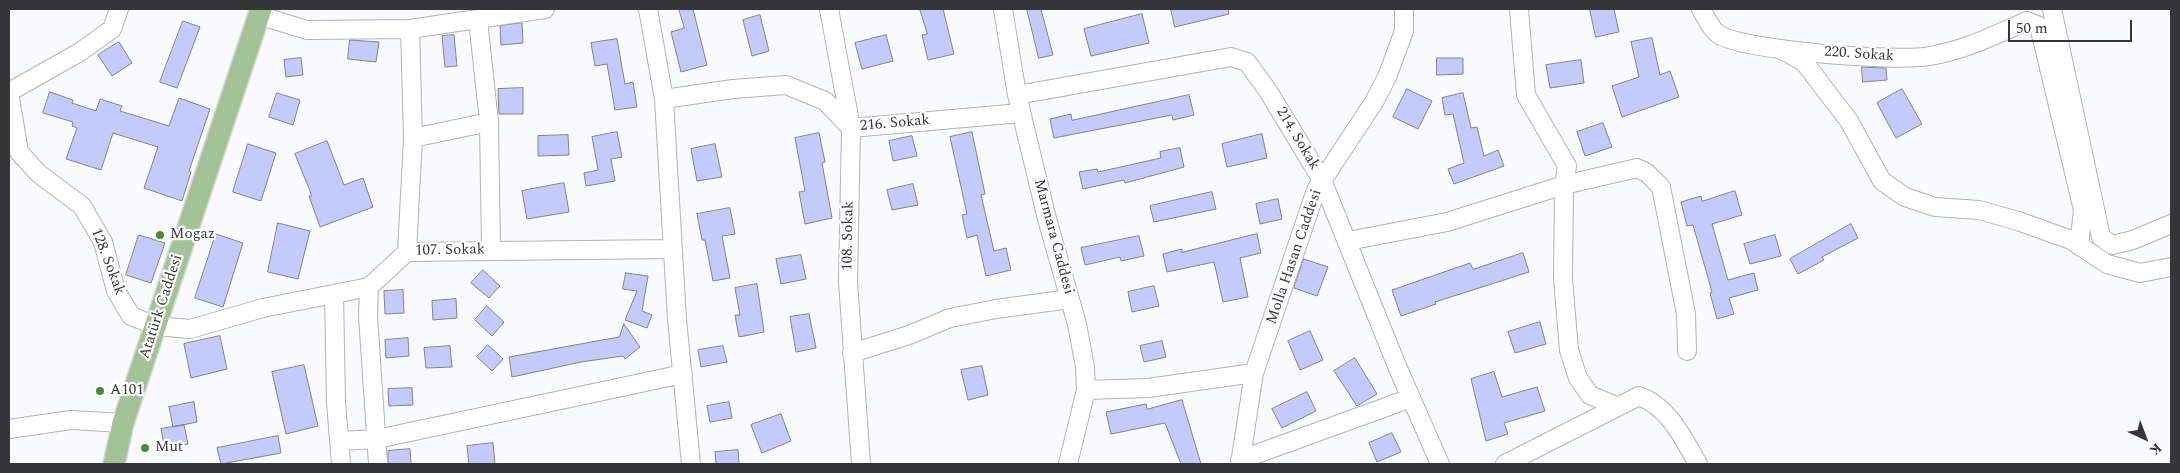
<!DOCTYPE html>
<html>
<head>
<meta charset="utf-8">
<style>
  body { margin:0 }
  #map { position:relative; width:2180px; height:473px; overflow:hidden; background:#f9fafe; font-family:Spectral,serif }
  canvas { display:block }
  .frame { position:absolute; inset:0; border:10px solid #363638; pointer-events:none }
  .north { position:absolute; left:2120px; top:413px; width:50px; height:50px; -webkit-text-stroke:4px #fff; paint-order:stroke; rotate:137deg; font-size:14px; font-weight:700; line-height:20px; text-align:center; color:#363638 }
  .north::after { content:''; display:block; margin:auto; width:18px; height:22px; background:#363638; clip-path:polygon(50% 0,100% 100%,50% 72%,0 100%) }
  .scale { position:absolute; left:2008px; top:20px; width:124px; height:22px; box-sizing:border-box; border:2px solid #363638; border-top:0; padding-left:6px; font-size:15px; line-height:18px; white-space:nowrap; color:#363638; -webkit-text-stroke:4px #fff; paint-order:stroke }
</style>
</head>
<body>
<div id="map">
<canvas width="2180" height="473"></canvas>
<div class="frame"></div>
<div class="north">K</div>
<div class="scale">50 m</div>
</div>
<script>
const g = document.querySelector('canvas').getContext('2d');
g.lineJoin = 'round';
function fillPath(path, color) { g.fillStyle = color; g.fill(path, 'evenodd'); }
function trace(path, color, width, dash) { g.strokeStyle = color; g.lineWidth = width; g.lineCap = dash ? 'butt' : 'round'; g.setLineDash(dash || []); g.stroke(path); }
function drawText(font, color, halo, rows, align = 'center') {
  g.font = font + ' Spectral,serif'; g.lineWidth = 4.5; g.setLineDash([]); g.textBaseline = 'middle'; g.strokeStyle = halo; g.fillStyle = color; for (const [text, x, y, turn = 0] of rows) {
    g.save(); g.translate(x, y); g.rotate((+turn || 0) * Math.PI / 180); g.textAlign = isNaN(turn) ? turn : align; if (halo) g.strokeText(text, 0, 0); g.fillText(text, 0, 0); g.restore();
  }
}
const building = new Path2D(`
  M679 9H693L707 65 681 72 671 32 684 28Z
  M920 9H943L954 54 928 60 922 35 927 34Z
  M1027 9H1041L1053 55 1039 58Z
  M1171 9H1228L1229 14 1175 27Z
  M1590 9H1614L1619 32 1596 37Z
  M1142 14 1149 43 1091 56 1084 29Z
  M760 15 769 51 752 56 743 20Z
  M183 21 200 27 177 88 160 82Z
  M522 23 523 43 501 45 500 26Z
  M454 35 457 66 445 67 442 36Z
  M886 35 893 61 862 69 855 43Z
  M1652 38 1660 75 1670 71 1679 97 1622 117 1612 86 1639 77 1631 42Z
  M617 39 625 84 633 82 637 107 615 110 607 64 595 66 591 43Z
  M350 40 379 42 376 62 348 59Z
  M119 42 132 63 112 76 98 55Z
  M301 58 303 75 286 77 284 60Z
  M1437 58H1463V74L1437 75Z
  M1581 60 1584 83 1550 88 1546 65Z
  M1862 67 1886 68 1887 80 1863 82Z
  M523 88V114H499L498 89Z
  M1407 89 1432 101 1418 129 1393 117Z
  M1902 89 1922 124 1896 138 1877 103Z
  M50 92 73 100 72 103 96 111 100 99 122 106 120 111 169 126 179 98 210 109 189 171 191 172 182 201 144 188 158 147 113 133 101 170 66 159 77 128 72 126 73 122 43 113Z
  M277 93 300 100 293 125 269 117Z
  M1463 93 1471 128 1477 127 1484 156 1498 150 1504 166 1454 184 1448 169 1464 163 1453 114 1445 115 1442 98Z
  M1189 95 1194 115 1173 120 1172 115 1054 138 1050 119 1071 114 1072 120Z
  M1603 123 1612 147 1585 156 1577 132Z
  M617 132 622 157 611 159 615 181 586 186 584 173 598 170 592 137Z
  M972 132 985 194 981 195 994 251 1006 248 1011 270 986 276 977 235 967 238 962 215 967 214 950 137Z
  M819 133 825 162 822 163 832 218 805 224 799 192 805 191 795 138Z
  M1262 134 1267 158 1227 167 1222 144Z
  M568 135 569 155 538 156V136Z
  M912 136 917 156 893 161 889 141Z
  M327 141 344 185 363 178 373 207 320 227 309 196H312L295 154Z
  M248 144 276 153 261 201 233 192Z
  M715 144 722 177 697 181 691 149Z
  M1180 148 1184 167 1125 183 1124 180 1083 189 1079 172 1097 169 1098 172 1161 158 1160 152Z
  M564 183 569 212 527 219 522 191Z
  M913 184 918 205 892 210 887 190Z
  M1735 191 1742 215 1712 224 1728 280 1754 273 1758 290 1729 298 1734 314 1717 319 1710 293 1712 292 1693 225 1687 226 1681 202 1701 196 1702 201Z
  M1212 192 1216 209 1154 222 1150 206Z
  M1278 199 1282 219 1260 224 1256 204Z
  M730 208 735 234 722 236 730 278 713 281 705 240H702L697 214Z
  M278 223 310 231 298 279 268 272Z
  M1851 224 1858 238 1822 257 1824 260 1798 274 1790 259Z
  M216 234 243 243 223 307 195 298Z
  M1257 234 1261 253 1240 258 1248 297 1223 302 1214 262 1167 272 1163 254 1182 249V252Z
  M139 235 165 243 151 283 126 275Z
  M1775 235 1781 256 1750 264 1744 244Z
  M1139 236 1144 256 1121 261 1120 257 1085 265 1081 248Z
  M1523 253 1529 272 1435 302 1436 304 1401 316 1392 290 1470 263 1473 269Z
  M801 255 806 279 781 284 776 259Z
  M1304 259 1328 267 1317 296 1294 288Z
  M483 270 500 286 489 298 471 283Z
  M626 273 648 276 642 311 652 315 647 328 625 320 637 291 623 289Z
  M757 284 764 332 739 337 735 315H740L735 288Z
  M1154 286 1159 306 1132 312 1128 292Z
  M403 290 404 313 385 314 384 291Z
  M456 299 457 318 433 320 432 301Z
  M487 306 504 322 492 336 475 320Z
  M809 314 816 348 796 352 790 317Z
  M1540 322 1546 344 1515 353 1508 332Z
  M624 324 640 347 625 359 623 356 581 362 512 377 509 357 619 337Z
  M1310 331 1323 360 1300 370 1288 341Z
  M220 336 227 369 191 378 184 344Z
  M408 338 409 356 386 358 385 340Z
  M1162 341 1166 357 1144 362 1140 346Z
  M488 345 503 359 492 371 477 357Z
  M450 346 452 367 426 368 424 348Z
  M723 346 727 362 701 367 698 350Z
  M1355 358 1377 394 1357 406 1334 371Z
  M304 365 318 426 286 434 272 372Z
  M982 366 988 395 968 400 961 370Z
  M1494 372 1502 397 1537 387 1545 411 1504 423 1508 434 1486 441 1471 379Z
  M412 388 413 405 389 406 388 389Z
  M1307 392 1316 411 1282 428 1272 409Z
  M1182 400 1201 464H1181L1165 423 1111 434 1106 412 1146 404 1147 409Z
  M194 402 197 422 173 427 169 407Z
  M729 402 732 418 710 422 707 406Z
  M781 414 791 441 762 453 751 425Z
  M184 425 188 444 165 449 161 429Z
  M1392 433 1401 452 1377 462 1369 443Z
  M278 436 281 453 221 464 217 448Z
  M493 443 495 464H469L467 446Z
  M410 449 411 464H388V451Z
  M738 450 739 464H716L715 452Z`);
fillPath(building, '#c4cbfa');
trace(building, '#828388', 1);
const minor = new Path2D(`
  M648 9 664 99 677 319 691 464
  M829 9 851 128 848 282 861 464
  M1003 9 1017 95 1047 219 1077 324 1085 367 1086 390 1068 464
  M1519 9 1526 95 1567 166 1564 185 1563 279 1569 350 1578 378 1590 395 1618 407
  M1701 9C1705 16 1711 29 1718 34 1743 51 1898 62 1930 56 1965 50 1995 35 2027 21
  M2052 9 2101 237 2112 245 2133 240 2171 224
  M258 15 307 30 410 29 545 9
  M478 20 489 122 491 250
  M2027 21 2039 26 2083 210 2079 246
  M1782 50 1804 62 1849 121 1882 181 1905 197 1935 207 1979 210 2018 221 2071 240 2107 264 2140 273 2171 267
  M9 92 19 152 38 173 82 206 103 242 116 291 131 316 156 326 190 329 263 308 369 287 407 252 672 249
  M9 92 80 52 112 29 119 9
  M1017 95 1231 57 1247 62 1268 91 1322 180 1397 366 1440 464
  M664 99 733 89 786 85 825 101 851 128 1021 113
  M413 138 489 122
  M1348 241 1447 222 1564 185 1637 168 1647 173 1661 187 1686 314 1687 351
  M407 252 413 138 410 29
  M369 287 368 316 378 464
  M334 294 336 402 341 464
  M852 353 909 335 950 318 996 309 1070 299
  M1086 390 1148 388 1254 373
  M9 429 71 420 123 423
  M340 441 377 439 683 374
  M1240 460 1411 398
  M1240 464 1254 373 1316 190 1374 102 1387 77 1404 31V9
  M1505 464 1639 396C1669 407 1683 438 1698 464`);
const major = new Path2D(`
  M114 464 123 423 261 9`);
trace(minor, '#b2b3b8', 20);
trace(major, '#d7d7d7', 24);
trace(minor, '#fff', 18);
trace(major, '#a3c298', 21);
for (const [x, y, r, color] of [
  [160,235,5,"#498c2f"],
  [100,391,5,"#498c2f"],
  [145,448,5,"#498c2f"]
]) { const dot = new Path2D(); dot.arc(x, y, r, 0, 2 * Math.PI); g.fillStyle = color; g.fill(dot); trace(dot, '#fff', 2); }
drawText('15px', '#363638', '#fff', [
  ["220. Sokak",1859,55,4],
  ["216. Sokak",895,124,-5],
  ["214. Sokak",1297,139,59],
  ["108. Sokak",849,236,-89],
  ["Marmara Caddesi",1053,237,75],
  ["107. Sokak",450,251,-1],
  ["Molla Hasan Caddesi",1295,257,-71],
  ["128. Sokak",107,262,69],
  ["Atatürk Caddesi",162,307,-72]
]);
drawText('15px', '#363638', '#fff', [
  ["Mogaz",170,235],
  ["A101",110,391],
  ["Mut",155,448]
], 'left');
</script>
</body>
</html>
